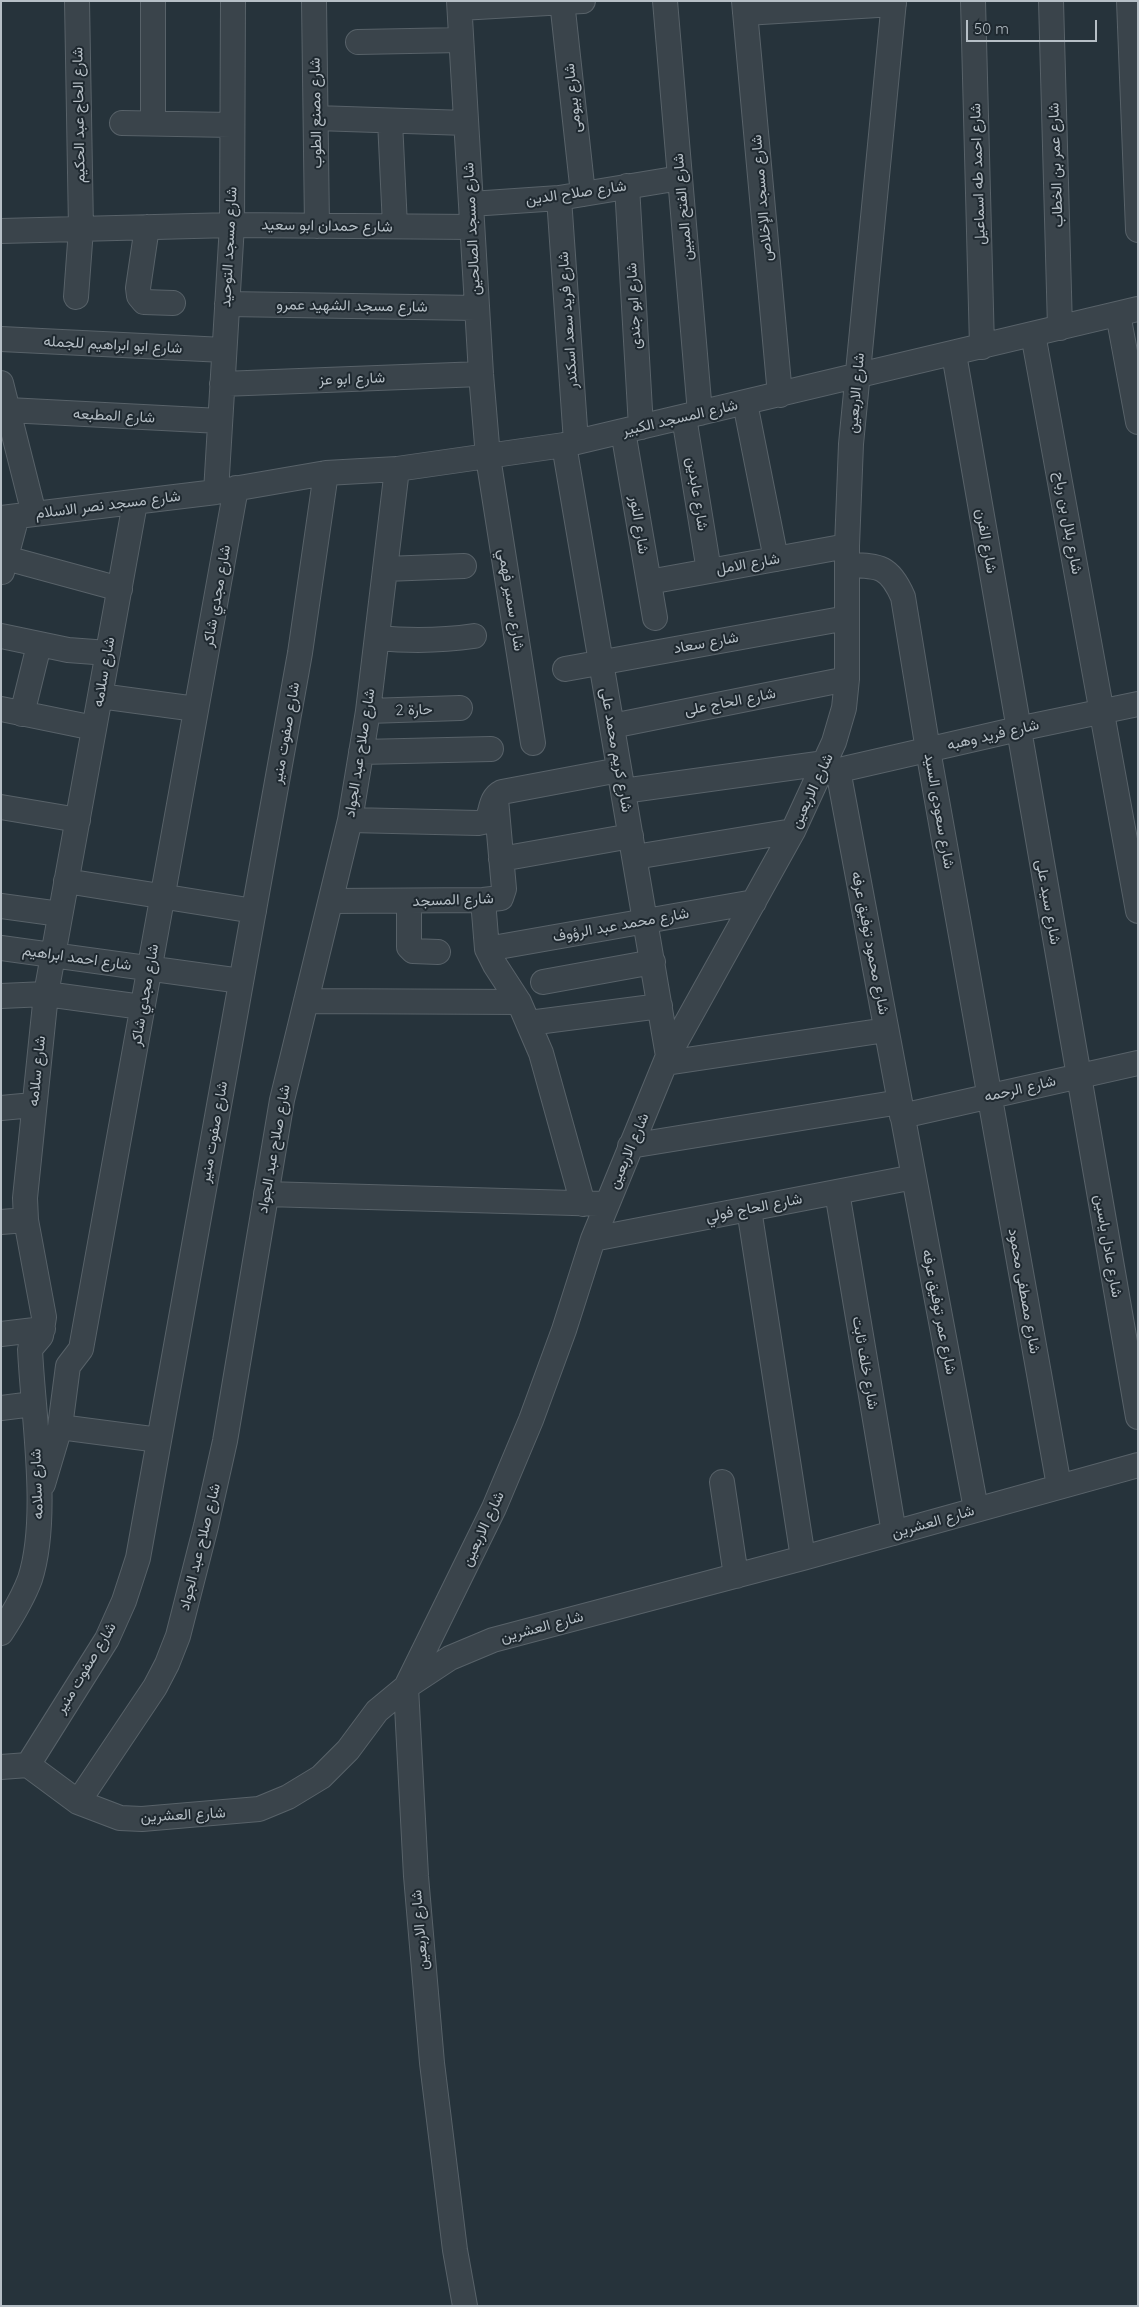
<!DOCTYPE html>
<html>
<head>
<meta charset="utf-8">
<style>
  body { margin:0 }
  #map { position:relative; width:1139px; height:2307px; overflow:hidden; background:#26333b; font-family:Quicksand,sans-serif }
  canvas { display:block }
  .frame { position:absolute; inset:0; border:2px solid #b6bfc6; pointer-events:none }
  .scale { position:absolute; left:966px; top:20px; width:131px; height:22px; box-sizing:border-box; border:2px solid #b6bfc6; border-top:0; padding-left:6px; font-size:15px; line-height:18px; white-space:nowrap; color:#b6bfc6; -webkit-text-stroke:4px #1f2930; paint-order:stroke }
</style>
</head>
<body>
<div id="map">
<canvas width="1139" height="2307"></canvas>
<div class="frame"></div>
<div class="scale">50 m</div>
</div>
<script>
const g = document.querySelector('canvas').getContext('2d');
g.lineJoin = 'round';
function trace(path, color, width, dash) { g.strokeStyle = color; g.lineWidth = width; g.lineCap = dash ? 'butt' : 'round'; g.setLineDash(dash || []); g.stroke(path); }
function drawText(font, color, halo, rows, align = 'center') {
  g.font = font + ' Quicksand,Vazirmatn,sans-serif'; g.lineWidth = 4; g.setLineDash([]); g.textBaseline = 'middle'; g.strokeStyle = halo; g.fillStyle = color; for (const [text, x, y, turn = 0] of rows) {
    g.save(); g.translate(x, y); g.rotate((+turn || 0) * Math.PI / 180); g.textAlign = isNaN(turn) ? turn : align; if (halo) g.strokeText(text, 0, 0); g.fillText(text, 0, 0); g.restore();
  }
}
const minor = new Path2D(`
  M153 1V123
  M314 1 317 226
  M459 1 481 374 488 457 533 743
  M562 1 583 194
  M665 1 700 413
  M744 1 780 395
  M973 1 982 347
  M1051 1 1060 328
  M1129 1 1138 230
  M460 8 583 1
  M745 13 894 4
  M358 42 461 40
  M316 118 466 123
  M390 121 395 226
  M122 123 232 125
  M627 186 641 427
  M559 198 576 442
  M471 204 559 198 680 178
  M147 227 138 288 139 296 144 302 173 303
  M1 231 232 225 472 227
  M76 297 81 229 77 1
  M227 304 477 308
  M1118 314 1138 422
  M1033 334 1138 911
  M1 339 224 350
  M954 354 1138 1417
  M1 383 34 514
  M222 384 481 374
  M745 403 776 559
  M8 410 220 421
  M684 417 709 571
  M623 431 655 618
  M564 445 668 1056
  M216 492 232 225 233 1
  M1 518 216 492 326 473 397 469 564 445 1138 309
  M6 558 120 589
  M847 565C879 566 889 565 903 597L928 750 1059 1486
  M385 569 464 566
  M2 572 17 516
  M649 582 847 546
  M1 636 68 650 108 653
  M377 638C410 641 440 641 474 636
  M565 669 847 618
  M100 696 196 709
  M1 709 94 728
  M368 711 460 708
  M22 714 39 645
  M612 726 847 679
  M361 752 491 749
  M838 770 976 1509
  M822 774 1018 729 1138 704
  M623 791 825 763
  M1 807 78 820
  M350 820 478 823 487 821C492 810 490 798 502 792L619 770
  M635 857 793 831
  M501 859 631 836
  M66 881 254 911
  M483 900 487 949 495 965 519 1002 541 1053 583 1204
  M331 901 483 900 501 898 504 889 496 799
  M409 901V947L413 951 438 952
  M1 906 60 914
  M1 948 241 981
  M487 949 754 902
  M543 982 653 962
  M1 996 46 994 142 1007
  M306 1001 519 1002
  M529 1023 660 1006
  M666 1063 886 1030
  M1 1108 33 1105
  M902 1116 1138 1063
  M630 1146 900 1102
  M837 1192 894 1533
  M266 1194 607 1204
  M749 1209 803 1558
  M1 1222 26 1220
  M593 1239 914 1177
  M1 1334 43 1329
  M1 1408 33 1404
  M60 1427 159 1440
  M722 1482 736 1576
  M43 1484 60 1427 68 1366 81 1349 236 488
  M1 1633C12 1616 23 1598 30 1579 50 1517 33 1416 30 1349L41 1336 44 1317 26 1220 25 1198 46 994 135 503
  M28 1765 107 1639 124 1601 138 1558 300 653 326 473
  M1 1767 28 1765 78 1802 120 1818 142 1819 259 1809 288 1797 321 1777 348 1750 377 1711 406 1687 450 1658 493 1640 803 1558 1138 1465
  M78 1802 155 1687 167 1664 178 1636 206 1526 225 1441 282 1100 350 820 368 711 397 469
  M465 2306 455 2250 432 2063 416 1876 406 1687 494 1508 531 1420 564 1330 593 1239 668 1056 793 831 834 742 844 708 847 679V546L851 444 894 1`);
trace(minor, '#586269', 26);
trace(minor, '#3a444b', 24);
drawText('15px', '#b6bfc6', '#1f2930', [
  ["شارع بيومى",573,98,-96],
  ["شارع مصنع الطوب",316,113,-91],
  ["شارع الحاج عبد الحكيم",79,115,-91],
  ["شارع عمر بن الخطاب",1056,165,-92],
  ["شارع احمد طه اسماعيل",978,174,-92],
  ["شارع صلاح الدين",576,193,-8],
  ["شارع مسجد الإخلاص",762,198,-95],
  ["شارع الفتح المبين",683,207,-95],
  ["شارع حمدان ابو سعيد",327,226,1],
  ["شارع مسجد الصالحين",472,229,-93],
  ["شارع مسجد التوحيد",229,247,-87],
  ["شارع مسجد الشهيد عمرو",352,306,1],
  ["شارع ابو جندى",634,306,-93],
  ["شارع فريد سعد اسكندر",568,320,-94],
  ["شارع ابو ابراهيم للجمله",113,345,3],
  ["شارع ابو عز",352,379,-2],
  ["شارع الاربعين",856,393,-85],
  ["شارع المطبعه",114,416,3],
  ["شارع المسجد الكبير",680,418,-13],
  ["شارع عابدين",697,494,81],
  ["شارع مسجد نصر الاسلام",108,505,-7],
  ["شارع بلال بن رباح",1068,523,80],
  ["شارع النور",639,525,81],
  ["شارع الفرن",986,541,80],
  ["شارع الامل",748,564,-10],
  ["شارع مجدي شاكر",217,596,-80],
  ["شارع سمير فهمي",511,600,81],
  ["شارع سعاد",706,643,-10],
  ["شارع سلامه",104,672,-80],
  ["شارع الحاج على",730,702,-11],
  ["حارة 2",414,710,-2],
  ["شارع صفوت منير",286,733,-80],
  ["شارع فريد وهبه",993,735,-13],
  ["شارع كريم محمد على",616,750,80],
  ["شارع صلاح عبد الجواد",360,753,-81],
  ["شارع الاربعين",812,791,-65],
  ["شارع سعودى السيد",939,811,80],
  ["شارع المسجد",453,900,-2],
  ["شارع سيد على",1048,902,80],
  ["شارع محمد عبد الرؤوف",621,925,-10],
  ["شارع محمود توفيق عرفه",870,943,79],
  ["شارع احمد ابراهيم",77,958,8],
  ["شارع مجدي شاكر",145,995,-80],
  ["شارع سلامه",37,1071,-84],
  ["شارع الرحمه",1020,1089,-13],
  ["شارع صفوت منير",214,1132,-80],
  ["شارع صلاح عبد الجواد",274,1149,-80],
  ["شارع الاربعين",629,1151,-67],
  ["شارع الحاج فولي",754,1208,-11],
  ["شارع عادل ياسين",1108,1246,80],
  ["شارع مصطفى محمود",1024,1291,80],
  ["شارع عمر توفيق عرفه",939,1312,79],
  ["شارع خلف ثابت",865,1363,80],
  ["شارع سلامه",37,1484,-92],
  ["شارع العشرين",933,1522,-16],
  ["شارع الاربعين",483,1529,-65],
  ["شارع صلاح عبد الجواد",200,1547,-76],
  ["شارع العشرين",542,1627,-15],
  ["شارع صفوت منير",86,1668,-59],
  ["شارع العشرين",183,1815,-3],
  ["شارع الاربعين",420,1930,-95]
]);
</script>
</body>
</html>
